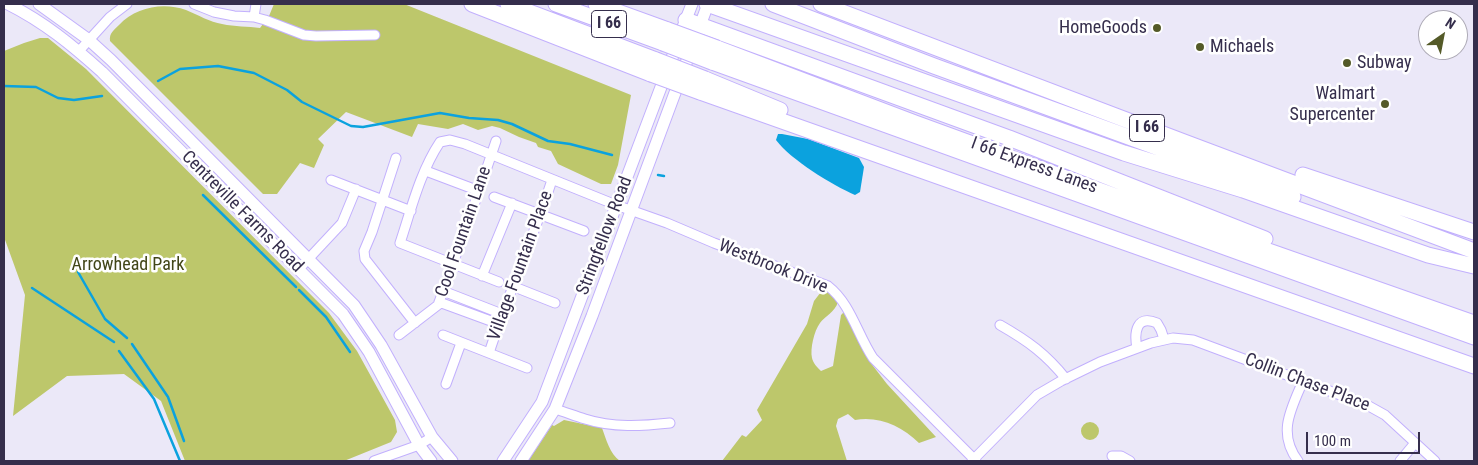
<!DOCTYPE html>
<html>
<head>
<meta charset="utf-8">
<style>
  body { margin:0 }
  #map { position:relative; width:1478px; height:465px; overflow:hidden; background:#ebe8f8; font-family:"Roboto Condensed",sans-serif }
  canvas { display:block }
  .frame { position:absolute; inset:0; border:5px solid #352e4c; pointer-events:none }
  .north { position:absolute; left:1418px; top:10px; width:50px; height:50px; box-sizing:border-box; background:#fff; border:1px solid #aeabb7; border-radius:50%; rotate:33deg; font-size:14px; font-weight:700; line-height:20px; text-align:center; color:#352e4c }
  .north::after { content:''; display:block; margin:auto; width:18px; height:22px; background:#545a28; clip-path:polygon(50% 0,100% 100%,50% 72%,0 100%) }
  .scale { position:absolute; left:1306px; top:432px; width:114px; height:22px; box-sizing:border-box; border:2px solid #352e4c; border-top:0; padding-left:6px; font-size:15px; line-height:18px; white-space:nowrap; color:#352e4c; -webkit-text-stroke:4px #fff; paint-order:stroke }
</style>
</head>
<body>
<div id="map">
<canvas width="1478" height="465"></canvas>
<div class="frame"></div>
<div class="north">N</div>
<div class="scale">100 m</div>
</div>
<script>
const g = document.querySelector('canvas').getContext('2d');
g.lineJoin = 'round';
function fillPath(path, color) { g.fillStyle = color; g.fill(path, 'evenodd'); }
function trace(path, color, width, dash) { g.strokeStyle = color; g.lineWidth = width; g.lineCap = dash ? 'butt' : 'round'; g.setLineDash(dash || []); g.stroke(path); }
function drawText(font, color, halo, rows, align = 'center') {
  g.font = font + ' "Roboto Condensed",sans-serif'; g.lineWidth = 5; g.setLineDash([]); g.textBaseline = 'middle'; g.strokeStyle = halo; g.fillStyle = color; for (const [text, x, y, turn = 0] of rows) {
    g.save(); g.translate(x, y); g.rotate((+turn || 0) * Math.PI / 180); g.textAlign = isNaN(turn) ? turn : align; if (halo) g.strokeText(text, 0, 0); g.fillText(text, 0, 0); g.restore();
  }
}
fillPath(new Path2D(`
  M274 4H404L631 95 618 165 611 184H601L558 164 551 151 538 147 536 143 519 137 500 128 492 126 478 130 463 124 448 129 418 124 412 137 346 112 318 139 324 145 314 168 300 163 277 194H263L110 41C109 33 114 30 119 25 136 7 163 2 186 10 198 15 210 22 222 24 235 27 248 26 260 28L269 16Z
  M40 38H48L86 69 329 313 357 351 395 420 397 432 391 442 344 461H185L161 401 124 374 67 376 13 416 25 295 4 237V51L24 43Z
  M824 288 830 291 838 302C835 312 825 316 820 323 814 331 810 349 812 358 813 363 817 367 821 371L833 366 841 315 844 312 870 362 887 384 936 437 919 443C901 426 880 416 855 420L848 414 838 419 836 426 847 461H722L742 435 746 437 762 420 757 410 807 324 814 301Z
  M564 420 602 428C606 439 610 454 620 461H528L552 425 554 426Z
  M1081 431a9 9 0 1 1 18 0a9 9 0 1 1-18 0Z`), '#bdc76b');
fillPath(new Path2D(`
  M778 134H782L808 139 859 158 864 167 860 192 855 195C832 185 791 160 776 140Z`), '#0ba2de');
trace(new Path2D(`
  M158 81 180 69 218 66 254 73 287 90 302 102 351 126 363 127 440 113 469 118 498 120 512 124 548 141 570 144 612 155
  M4 86 36 87 58 98 74 100 102 96
  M658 175 664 176
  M203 195 296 287
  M78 272 105 319 127 338
  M32 288 114 342
  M299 290 326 317 350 352
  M132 344 168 397 184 441
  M119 351 154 399 180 461`), '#0ba2de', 2.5);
const street = new Path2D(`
  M194 4 214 12 234 16 254 17 265 20 304 35 316 36 375 35
  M254 17 256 4
  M79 51 110 17 127 4
  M396 158 372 232 364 251 365 259 415 323
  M426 171 479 191
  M331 180 411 211
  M494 197 584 231
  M299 269 342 223 356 189
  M482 276 512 203
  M499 282 400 243C411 210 420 172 440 142L450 140 465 144 616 205 667 223 714 243 828 286C851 304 857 334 873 358L976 461
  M512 286 555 303
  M443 291 502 314
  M439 302 499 324
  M1000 325C1028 341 1046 354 1066 379
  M399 335 438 305 479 191 496 141
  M443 335 527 368
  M1137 348C1134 333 1136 314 1157 323L1161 330 1164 339
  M489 353C508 295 533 238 552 180
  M446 384 461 343
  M555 409C565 412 575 416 585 419 613 428 642 426 670 423
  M1112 456H1121L1130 461
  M374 461 419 445 432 437
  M972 461 1037 395 1061 381 1100 362 1151 343 1173 338 1193 340 1367 405 1385 415 1435 461
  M1298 461C1277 433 1291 409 1303 381
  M1400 461 1415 443`);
const secondary = new Path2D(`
  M8 4C44 22 72 45 102 72L343 314 369 352 419 445 431 461
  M39 4 89 40 111 60 354 305 381 345 432 437 452 461
  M683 27 692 4
  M503 461 542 402 678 42
  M521 461 555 409 592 316 708 4`);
const highway = new Path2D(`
  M472 4 651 74
  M508 4 656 60
  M556 4 663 43
  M596 4 668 30
  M707 4 1124 153 1243 190 1428 255 1474 266
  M773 4 934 66 1293 197
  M821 4 1184 142 1474 251
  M686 20 1009 138 1265 239
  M717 48 915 123 1200 227 1474 323
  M712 62 1474 337
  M705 79 780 110
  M700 92 1474 366
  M1303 175 1474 232`);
trace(street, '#c2b0fd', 11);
trace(secondary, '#c2b0fd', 13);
trace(highway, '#c2b0fd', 17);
trace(street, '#fff', 9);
trace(secondary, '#fff', 11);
trace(highway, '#fff', 15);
const highwayBridge = new Path2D(`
  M668 30 717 48
  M663 43 712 62
  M656 60 705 79
  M651 74 700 92`);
trace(highwayBridge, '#c2b0fd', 17, []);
trace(highwayBridge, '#fff', 15);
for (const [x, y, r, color] of [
  [1157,28,5,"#545a28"],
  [1200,47,5,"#545a28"],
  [1347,63,5,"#545a28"],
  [1385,104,5,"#545a28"]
]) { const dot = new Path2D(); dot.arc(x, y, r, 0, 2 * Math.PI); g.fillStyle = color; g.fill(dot); trace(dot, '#fff', 2); }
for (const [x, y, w] of [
  [609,24,35],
  [1147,128,35]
]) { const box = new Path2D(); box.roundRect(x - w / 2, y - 13.5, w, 27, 4); g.fillStyle = '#fff'; g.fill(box); trace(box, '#352e4c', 1); }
drawText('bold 16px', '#352e4c', null, [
  ["I 66",609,24],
  ["I 66",1147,128]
]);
drawText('18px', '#352e4c', '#fff', [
  ["HomeGoods",1147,28],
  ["Michaels",1210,47,"left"],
  ["Subway",1357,63,"left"],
  ["Walmart",1375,94],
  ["Supercenter",1375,115]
], 'right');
drawText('18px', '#352e4c', '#fff', [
  ["I 66 Express Lanes",1034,166,20],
  ["Centreville Farms Road",242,212,45],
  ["Cool Fountain Lane",464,232,-71],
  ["Stringfellow Road",605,236,-69],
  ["Village Fountain Place",521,266,-70],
  ["Westbrook Drive",773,267,22],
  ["Collin Chase Place",1307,383,21]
]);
drawText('18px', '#424618', '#fff', [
  ["Arrowhead Park",128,265]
]);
</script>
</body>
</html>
